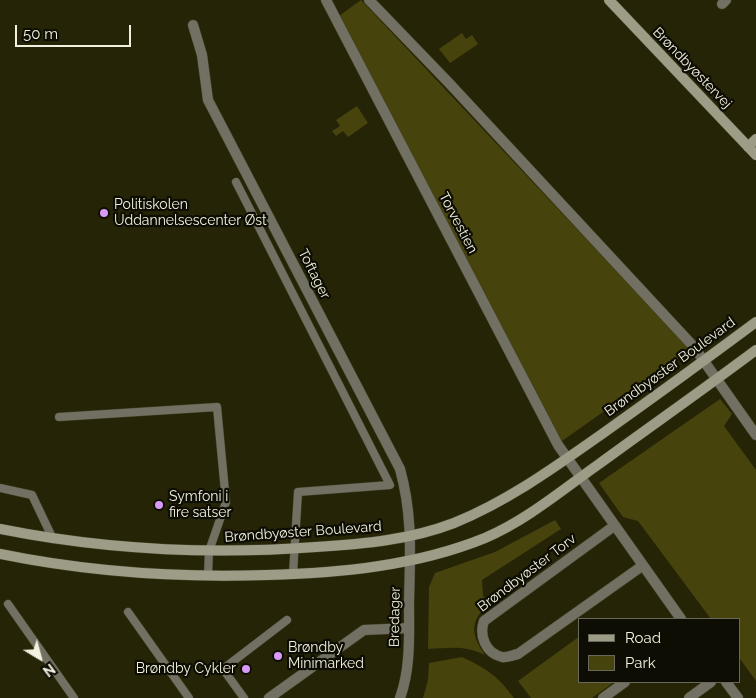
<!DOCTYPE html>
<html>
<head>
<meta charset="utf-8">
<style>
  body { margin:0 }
  #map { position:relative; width:756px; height:698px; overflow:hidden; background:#262407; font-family:Raleway,sans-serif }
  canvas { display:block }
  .legend { position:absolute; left:578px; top:618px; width:162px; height:65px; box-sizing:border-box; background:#0e0d03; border:1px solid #69685b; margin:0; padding:6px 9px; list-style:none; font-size:15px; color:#f2f1e0 }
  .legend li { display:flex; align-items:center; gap:10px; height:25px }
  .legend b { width:25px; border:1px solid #69685b }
  .north { position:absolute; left:15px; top:633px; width:50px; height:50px; -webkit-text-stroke:4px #0e0d03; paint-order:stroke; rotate:143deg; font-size:14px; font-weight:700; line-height:20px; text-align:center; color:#f2f1e0 }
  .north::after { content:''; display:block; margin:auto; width:18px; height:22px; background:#f2f1e0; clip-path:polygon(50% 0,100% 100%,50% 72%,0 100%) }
  .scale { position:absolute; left:15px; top:25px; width:116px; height:22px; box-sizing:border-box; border:2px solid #f2f1e0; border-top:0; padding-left:6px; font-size:15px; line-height:18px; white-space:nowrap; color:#f2f1e0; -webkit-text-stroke:4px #0e0d03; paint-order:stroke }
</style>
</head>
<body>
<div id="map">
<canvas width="756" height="698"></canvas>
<ul class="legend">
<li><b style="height:6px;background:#9d9c86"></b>Road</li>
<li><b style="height:14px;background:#47430d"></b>Park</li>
</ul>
<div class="north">N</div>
<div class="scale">50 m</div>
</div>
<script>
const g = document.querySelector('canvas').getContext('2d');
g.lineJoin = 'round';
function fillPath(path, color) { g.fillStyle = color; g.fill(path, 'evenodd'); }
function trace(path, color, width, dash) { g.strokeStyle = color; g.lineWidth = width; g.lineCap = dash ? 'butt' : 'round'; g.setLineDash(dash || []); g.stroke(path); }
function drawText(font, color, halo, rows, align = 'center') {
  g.font = font + ' Raleway,sans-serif'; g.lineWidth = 4.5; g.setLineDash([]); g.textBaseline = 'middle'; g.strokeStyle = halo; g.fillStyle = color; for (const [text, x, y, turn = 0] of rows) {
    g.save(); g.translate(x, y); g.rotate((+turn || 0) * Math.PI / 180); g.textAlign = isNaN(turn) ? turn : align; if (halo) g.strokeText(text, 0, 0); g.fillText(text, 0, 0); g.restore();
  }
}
fillPath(new Path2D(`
  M361 0 691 350 562 441 339 16Z
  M462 33 466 39 472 35 478 44 450 63 439 49Z
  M357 106 368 123 348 137 343 131 336 136 332 131 340 126 336 120Z
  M720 399 732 414 724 426 756 470V681L740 659V619H711L638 521 623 517 599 483Z
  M555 520 561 529 482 580 483 596 489 603C470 622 470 633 485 655 465 645 449 648 428 649L429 587 435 573 495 552Z
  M580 636V682H614L592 698H531L518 681Z
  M462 657C487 669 497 675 514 698H423L428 680 429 663Z`), '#47430d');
const lane = new Path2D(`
  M236 182 390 485 298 492 293 574
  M59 417 217 407 226 502 209 551 208 575
  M0 488 32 495 53 539
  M8 604 74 698
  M128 612 189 698
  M244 698 223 669 287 620`);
const street = new Path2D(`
  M326 0 558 445 681 619
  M369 0 449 83 694 347 756 435
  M722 4 726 0
  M193 25 202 55 208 100 400 469C413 516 410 556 409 603 409 634 411 668 400 698
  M614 526 484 621C479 635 485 653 502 657 507 658 513 655 518 654L642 566
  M726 682 738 698
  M269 698 364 630 409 628
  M603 698 625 682
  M689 698 711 682`);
const secondary = new Path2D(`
  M609 0 756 155
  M748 147 756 139
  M0 529C105 550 210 555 316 547 363 544 410 540 454 523 508 501 555 467 602 434 654 397 705 360 756 322
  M0 554C88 572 177 578 267 575 340 573 416 566 485 538 527 520 562 490 599 464 651 426 704 389 756 350`);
trace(lane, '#434125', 9);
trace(street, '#434125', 11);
trace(secondary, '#434125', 11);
trace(lane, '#717062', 8);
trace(street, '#717062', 10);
trace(secondary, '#9d9c86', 10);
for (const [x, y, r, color] of [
  [104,213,5,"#d99af7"],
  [159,505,5,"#d99af7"],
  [278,656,5,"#d99af7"],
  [246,669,5,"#d99af7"]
]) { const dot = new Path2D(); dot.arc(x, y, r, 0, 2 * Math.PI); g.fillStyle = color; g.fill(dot); trace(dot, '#0e0d03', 2); }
drawText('14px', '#f2f1e0', '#0e0d03', [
  ["Brøndbyøstervej",692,68,46],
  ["Torvestien",458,223,62],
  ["Toftager",314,274,63],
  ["Brøndbyøster Boulevard",670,367,-36],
  ["Brøndbyøster Boulevard",303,532,-4],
  ["Brøndbyøster Torv",527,573,-37],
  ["Bredager",395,617,-89]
]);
drawText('14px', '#f2f1e0', '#0e0d03', [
  ["Politiskolen",114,205],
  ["Uddannelsescenter Øst",114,221],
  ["Symfoni i",169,497],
  ["fire satser",169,513],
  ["Brøndby",288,648],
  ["Minimarked",288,664],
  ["Brøndby Cykler",236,669,"right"]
], 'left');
</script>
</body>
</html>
